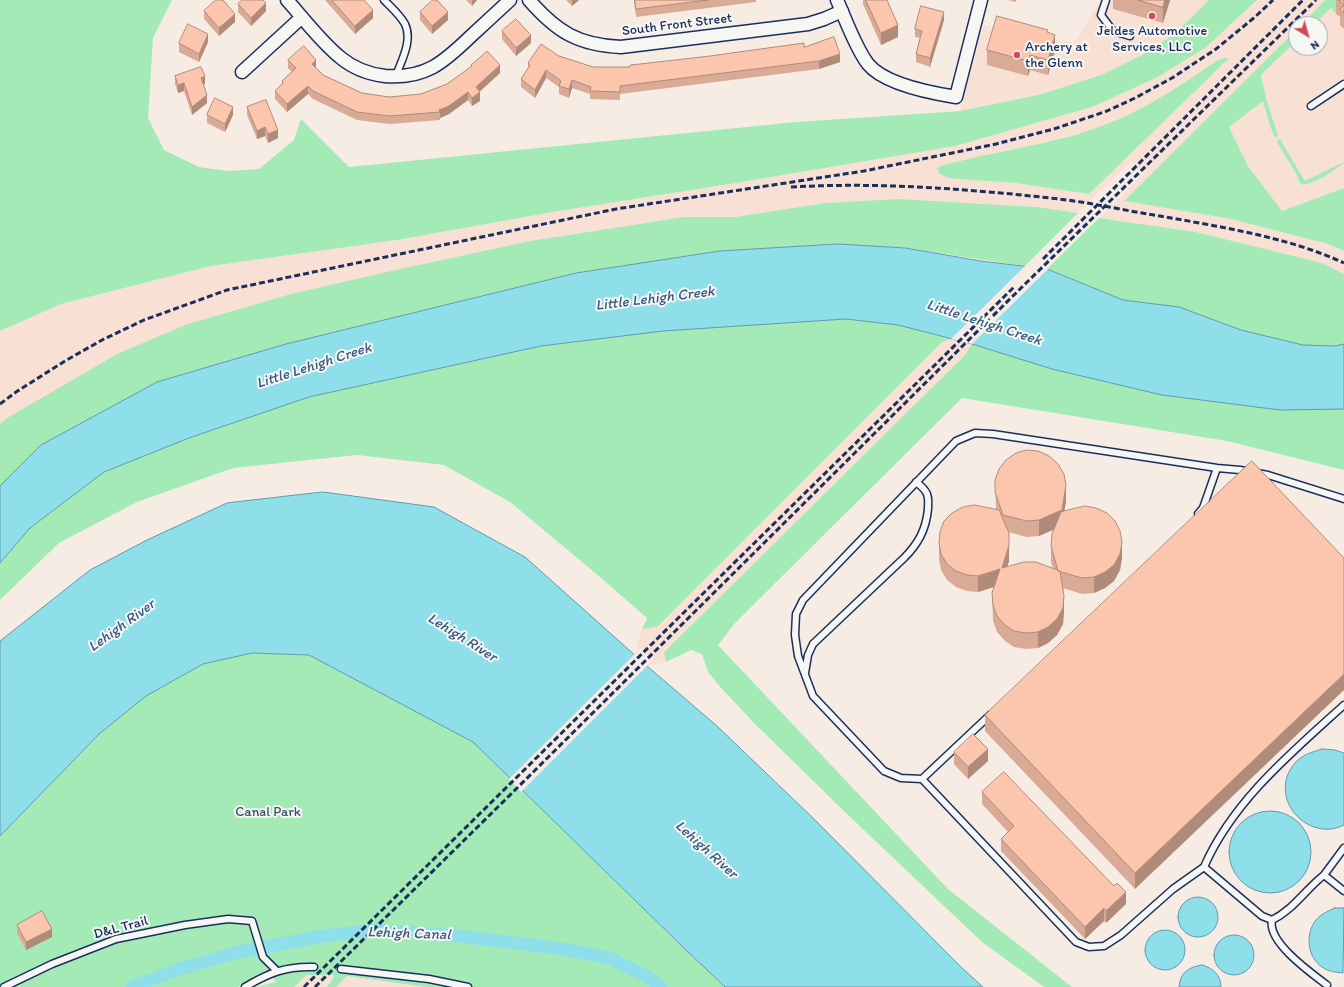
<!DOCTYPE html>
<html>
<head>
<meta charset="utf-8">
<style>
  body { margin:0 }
  #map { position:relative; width:1344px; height:987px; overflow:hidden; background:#f7ece4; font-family:Itim,sans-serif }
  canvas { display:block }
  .north { position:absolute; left:1288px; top:16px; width:40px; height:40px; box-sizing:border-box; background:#f6f6f2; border:1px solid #9ea6b7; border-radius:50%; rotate:143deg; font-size:11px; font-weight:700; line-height:16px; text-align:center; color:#1b2f5e }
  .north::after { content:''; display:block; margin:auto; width:14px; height:18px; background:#d1495b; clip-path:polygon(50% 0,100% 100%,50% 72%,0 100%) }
</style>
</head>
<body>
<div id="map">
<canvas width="1344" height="987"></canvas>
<div class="north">N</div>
</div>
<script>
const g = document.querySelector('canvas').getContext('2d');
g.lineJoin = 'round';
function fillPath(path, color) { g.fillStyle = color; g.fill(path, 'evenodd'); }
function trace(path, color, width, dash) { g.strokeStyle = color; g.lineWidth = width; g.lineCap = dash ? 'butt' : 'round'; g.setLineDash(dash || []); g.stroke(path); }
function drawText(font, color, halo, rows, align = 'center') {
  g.font = font + ' Itim,sans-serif'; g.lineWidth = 4; g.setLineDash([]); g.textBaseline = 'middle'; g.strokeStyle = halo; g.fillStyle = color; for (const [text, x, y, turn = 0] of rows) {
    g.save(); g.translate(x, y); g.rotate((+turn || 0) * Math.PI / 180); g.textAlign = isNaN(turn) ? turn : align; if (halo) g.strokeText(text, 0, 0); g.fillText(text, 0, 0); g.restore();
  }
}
fillPath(new Path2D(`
  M1101 0H1209L1193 16 1170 37 1142 55 1101 75 1042 94 960 111 961 105 984 25 1037 39 1045 37 1073 42 1077 38Z
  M1257 0H1325L1302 24H1296V30L1124 201 1231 219 1328 244 1344 251V274L1322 263 1196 232 1099 218 1144 173 1131 161 1078 213 1037 207 898 199 825 203 735 217H684L530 241 400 269 7 418 0 424V331L61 304 211 266 397 240 553 212 736 183 955 146 1092 107 1156 78 1205 48ZM1218 60 1089 194 1015 183 937 168 943 165 995 153 1040 144 1094 129 1130 114 1164 96Z
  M1344 6V188L1282 211 1248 166 1229 127 1266 98 1261 75 1296 41V48H1320V24H1314L1331 8Z
  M951 339 972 344 965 355 664 651 666 662 647 666 653 659 641 648 635 654 642 629 657 627 942 342Z
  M307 975H334L331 982 326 987H294Z
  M347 976 425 987H336Z`), '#f8e1d4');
fillPath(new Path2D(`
  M0 0H172L153 38 148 118 164 150 199 167 228 171 259 169 294 140 301 119 349 167 796 122 960 111 1042 94 1101 75 1142 55 1170 37 1193 16 1209 0H1257L1205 48 1156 78 1092 107 955 146 736 183 553 212 397 240 211 266 61 304 0 331Z
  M1325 0H1344L1336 14 1331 8 1314 24H1302Z
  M1296 30V41L1261 75 1266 98 1278 136 1275 138 1270 126 1263 101 1229 127 1248 166 1282 211 1344 188V251L1328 244 1231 219 1124 201Z
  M1224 58H1229L1089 194 1015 183 948 178 940 174 937 168 943 165C961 161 978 156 996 153 1029 146 1062 140 1093 129 1138 114 1179 87 1218 60Z
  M1280 139 1305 181 1344 162V163C1339 166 1335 170 1330 173 1322 178 1312 183 1303 185L1300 183 1297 175 1278 144 1277 141Z
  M898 199 1037 207 1078 213 1025 266 905 248 838 244 720 251 575 273 286 344 157 382 41 445 0 486V424L7 418 119 353 188 324 291 294 400 269 530 241 684 217H735L825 203Z
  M1099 218 1196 232 1322 263 1344 274V344L1335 346 1303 345 1241 330 1179 307 1123 300 1047 269Z
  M846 319 898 325 951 339 942 342 657 627 642 629 647 618 594 572 510 502 444 465 357 455 233 468 137 502 59 543 0 600V563L30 528 104 472 189 438 309 397 541 346 663 331Z
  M972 344 1052 369 1162 395 1280 410 1344 409V470L1227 441 962 398 735 623 718 645 948 889 1072 987H1044L982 942 847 814 756 725 722 689 708 672 702 654 691 650 666 662 664 652 965 355Z
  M252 653 309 655 473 742 686 950 725 987H425L347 976 336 987H326L331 982 334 975H307L294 987H255L276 982 266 970 238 987H0V836L99 734 146 696 203 664Z`), '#a4eab7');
const water = new Path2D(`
  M838 244 905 248 981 261 1047 269 1123 300 1179 307 1241 330 1303 345 1335 346 1344 344V409L1280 410 1162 395 1052 369 972 344 898 325 846 319 663 331 541 346 309 397 189 438 104 472 30 528 0 563V486L41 445 157 382 286 344 576 273 720 251Z
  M323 492 434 507 525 557 647 666 717 726 814 819 962 968 983 987H725L686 950 473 742 309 655 252 653 203 664 146 696 99 734 0 836V641L90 570 147 540 227 503Z
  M1322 749 1335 750 1344 753V825C1338 828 1330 830 1323 829 1290 825 1272 786 1297 761 1304 754 1313 752 1322 749Z
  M1229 852a41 41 0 1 1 82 0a41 41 0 1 1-82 0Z
  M1178 917a20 20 0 1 1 40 0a20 20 0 1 1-40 0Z
  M1335 908H1344L1343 973C1336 972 1329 972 1322 967 1307 957 1305 934 1316 920 1321 914 1328 911 1335 908Z
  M1145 950a20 20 0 1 1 40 0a20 20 0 1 1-40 0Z
  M1214 955a20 20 0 1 1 40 0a20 20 0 1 1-40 0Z
  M1202 965C1213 968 1221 975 1221 987H1179C1180 973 1188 967 1202 965Z`);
fillPath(water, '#8edfe9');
trace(water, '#6099b1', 1);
fillPath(new Path2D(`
  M1026 265 1049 268 972 344 951 339Z
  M636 653 648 665 521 792 509 779Z`), '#f7ece4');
trace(new Path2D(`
  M132 987 179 969 243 951 318 937 372 930 459 936 563 949 610 958 648 977 661 987`), '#8edfe9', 13);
const lane = new Path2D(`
  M384 0C391 7 400 15 405 24 413 41 401 61 396 76
  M1106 0 1101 15 1113 31 1130 36
  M1311 106 1344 84
  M1344 499 1268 475 1240 470 1217 468 993 434 975 433 956 441 803 600 796 614 795 635 798 656 813 696 884 771 901 778 922 779 1076 942 1089 947 1104 946 1121 935 1173 889 1204 867 1262 916 1272 920C1293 910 1306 889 1324 875L1344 891
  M1198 514 1203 508 1217 468
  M805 673 808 655 813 644 904 558C918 544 926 530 928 509 928 504 929 499 927 494 925 489 920 485 916 482
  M922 779 990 715
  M1204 867C1233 801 1291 753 1344 705
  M1324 875 1344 848
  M1272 920C1267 942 1311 973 1327 985
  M341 969 429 979 468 987
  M4 987 52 964 116 939 185 925 228 919 252 921 263 957 277 971
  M245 987C269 973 285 966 314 967`);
const street = new Path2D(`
  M287 0C304 19 321 42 341 58 353 68 369 74 385 76 425 79 443 63 470 37 483 25 497 12 510 0
  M529 0C557 32 578 45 621 47L808 24 824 19 842 11
  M837 0C845 18 856 49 868 64 884 84 931 93 956 97L981 0
  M242 72 302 17`);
trace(lane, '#1b2f5e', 9);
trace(street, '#1b2f5e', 15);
trace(lane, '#f6f6f2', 6);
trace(street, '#f6f6f2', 12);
trace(new Path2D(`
  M791 187C881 182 970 189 1059 199 1093 203 1127 211 1160 216 1221 227 1288 237 1344 263
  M1043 259 1303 0
  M0 404 16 392 65 361 102 340 144 320 227 290 616 209 864 171 996 144 1054 129 1107 111 1135 98 1172 78 1216 49 1255 17 1273 0
  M304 987 1014 287
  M315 987 507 798 1020 289 1316 0`), '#1b2f5e', 3, [6, 3]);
fillPath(new Path2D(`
  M325 0H364L373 18 355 34Z
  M466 0H477L472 6Z
  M566 0H579L572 6Z
  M634 0H756V2L636 17Z
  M863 0H887L898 37 881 45 863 4Z
  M1008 0H1016V2Z
  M1113 0H1170L1163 23 1113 9Z
  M1336 0H1344V29L1340 25V17L1336 14Z
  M238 4 266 11 251 26 238 12Z
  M204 11 235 22 219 36 204 19Z
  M420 12 448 20 432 34 420 20Z
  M944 20 930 67 916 62V54L920 38 915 37V29Z
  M502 31 531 43 516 56 502 39Z
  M1048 32 1055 50 1048 75 1030 70 1028 76 987 65V50Z
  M208 42 199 62 179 52V43Z
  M804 47 840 62 819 69 620 94V100L590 99V94L572 88 569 98 559 94V87L546 78 535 98 521 87V79L528 69V63L559 56 593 67H630Z
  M288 60 316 68 323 75 362 93 389 97 421 94 447 84 471 67V65L500 73 479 92 480 101 472 106 468 100 449 114 440 118V120L390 124 357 120 313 99 308 94 287 112 275 99V91L282 85V81L292 72 288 68Z
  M175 76 205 84 203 85 207 103 192 115 184 91 178 93 175 84Z
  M247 107 278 138 268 143 265 136 257 139 247 115Z
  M207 115H233L225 132 207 123Z
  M995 480 1066 501 1064 511 1122 558 1120 570 1114 581 1105 588 1094 593 1082 594 1063 588 1064 612 1063 624 1057 635 1048 643 1038 648 1026 649 1014 647 1005 641 997 632 993 621 992 593 994 587 978 592 967 591 956 587 947 580 941 570 939 559V543L996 509ZM1054 529 1051 546V562L1053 569 1007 567 1009 561 1008 532 1027 537 1039 536Z
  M1344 558 1135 889 985 731V715Z
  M954 752 988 761 968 779 954 764Z
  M982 792 1126 904 1106 923 1104 921 1085 939 1001 851V839L1008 832 982 804Z
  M17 925 52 937 26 950 17 933Z`), '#d9aa96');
fillPath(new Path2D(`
  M472 0H477L472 6Z
  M572 0H579L572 6Z
  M1165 0H1170L1163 23V7Z
  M266 3V11L251 26V18Z
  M373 10V18L355 34V26Z
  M448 12V20L432 34V26Z
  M944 12V20L930 67V58Z
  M235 14V22L219 36V28Z
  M898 25V37L881 45V33Z
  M208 34V42L199 62V54Z
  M531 35V43L516 56V48Z
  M1055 35V50L1048 75V60Z
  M840 54V62L819 69V61Z
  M1030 55V70L1028 76V61Z
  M316 60V68L312 72V64Z
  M500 65V73L476 95V87Z
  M546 70V78L535 98V90Z
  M205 76V84L201 85V78Z
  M572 80V88L569 98V89Z
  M184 83V91L178 93V85Z
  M308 86V94L287 112V104Z
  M468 92V100L449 114 440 118V112L439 110Z
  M480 92V101L472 106V98Z
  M207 95V103L192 115V107Z
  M233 107V115L225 132V124Z
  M265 127V136L257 139V131Z
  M278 130V138L268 143V134Z
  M1066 485V501L1062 526 1039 536V520Z
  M1122 542V558L1120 570 1114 581 1105 588 1094 593V577Z
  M1009 545V561L1002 584V568Z
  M1000 569V585L978 592V576Z
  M1064 596V612L1063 624 1057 635 1048 643 1038 648V632Z
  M1344 674V690L1135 889V873Z
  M988 749V761L968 779V767Z
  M1126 892V904L1106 923V911Z
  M1104 908V921L1085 939V927Z
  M52 929V937L26 950V942Z`), '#b08b7a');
const building = new Path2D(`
  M216 0H223L235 14 219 28 204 11Z
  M242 0H263L266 3 251 18 238 4Z
  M332 0H364L373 10 355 26Z
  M433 0H437L448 12 432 26 420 12Z
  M635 0H708L636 9Z
  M866 0H887L898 25 881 33Z
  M1138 0H1165L1163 7Z
  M1339 0H1344V13L1340 9 1344 5Z
  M921 6 944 12 930 58 916 54 922 31 915 29Z
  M997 16 1048 30 1047 32 1055 35 1048 60 1030 55 1028 61 987 50Z
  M516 19 531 35 516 48 502 31Z
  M188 24 208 34 199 54 179 43Z
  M834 37 840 54 819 61 620 86V92L590 91 591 87 572 80 569 89 559 86 561 81 546 70 535 90 521 79 530 65 528 63 541 44 559 56 593 67H630V65L640 64 710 56 804 43V47Z
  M304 46 316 60 312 64 323 75 362 93 389 97 421 94 447 84 472 66 471 65 487 51 500 65 476 87 480 92 472 98 468 92 449 106 439 110 440 112 390 116 357 112 313 91 308 86 287 104 275 91 283 83 282 81 296 68 288 60Z
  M201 67 205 76 201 78 207 95 192 107 184 83 178 85 175 76Z
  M215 98 233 107 225 124 207 115Z
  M266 100 278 130 268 134 265 127 257 131 247 107Z
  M1027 450 1038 451 1049 456 1058 464 1064 474 1066 485 1062 510 1039 520 1027 521 1003 515 995 492V480L999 469 1006 460 1016 453Z
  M1252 461 1344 558V674L1135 873 985 715Z
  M975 505 999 510 1009 533V545L1002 568 1024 562H1036L1060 571 1064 596 1063 608 1057 619 1048 627 1038 632 1026 633 1014 631 1005 625 997 616 993 605 992 593 1000 569 978 576 967 575 956 571 947 564 941 554 939 543 940 532 944 521 952 513 963 507Z
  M1085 506 1096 508 1107 513 1115 521 1120 531 1122 542 1120 554 1114 565 1105 572 1094 577 1082 578 1058 571 1051 546 1052 534 1061 512Z
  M973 734 988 749 968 767 954 752Z
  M1004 772 1114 886 1117 883 1126 892 1106 911 1104 908 1085 927 1001 839 1014 826 982 792Z
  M42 911 52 929 26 942 17 925Z`);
fillPath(building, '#fcc6ae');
trace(building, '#b08b7a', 1);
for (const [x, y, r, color] of [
  [1152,16,4,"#d1495b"],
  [1017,55,4,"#d1495b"]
]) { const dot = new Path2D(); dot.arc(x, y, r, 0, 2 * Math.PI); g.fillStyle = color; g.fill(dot); trace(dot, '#f6f6f2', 1.5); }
drawText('14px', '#1b2f5e', '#f6f6f2', [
  ["South Front Street",677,25,-7],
  ["D&L Trail",121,928,-15]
]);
drawText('14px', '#1b2f5e', '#f6f6f2', [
  ["Jeldes Automotive",1152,31],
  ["Services, LLC",1152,47],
  ["Archery at",1025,47,"left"],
  ["the Glenn",1025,63,"left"]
]);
drawText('14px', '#365470', '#f6f6f2', [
  ["Canal Park",268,812]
]);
drawText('italic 15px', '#385b81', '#f6f6f2', [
  ["Little Lehigh Creek",655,299,-7],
  ["Little Lehigh Creek",984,323,18],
  ["Little Lehigh Creek",314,366,-18],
  ["Lehigh River",122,626,-36],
  ["Lehigh River",462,638,32],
  ["Lehigh River",706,850,42],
  ["Lehigh Canal",409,934,2]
]);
</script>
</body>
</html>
